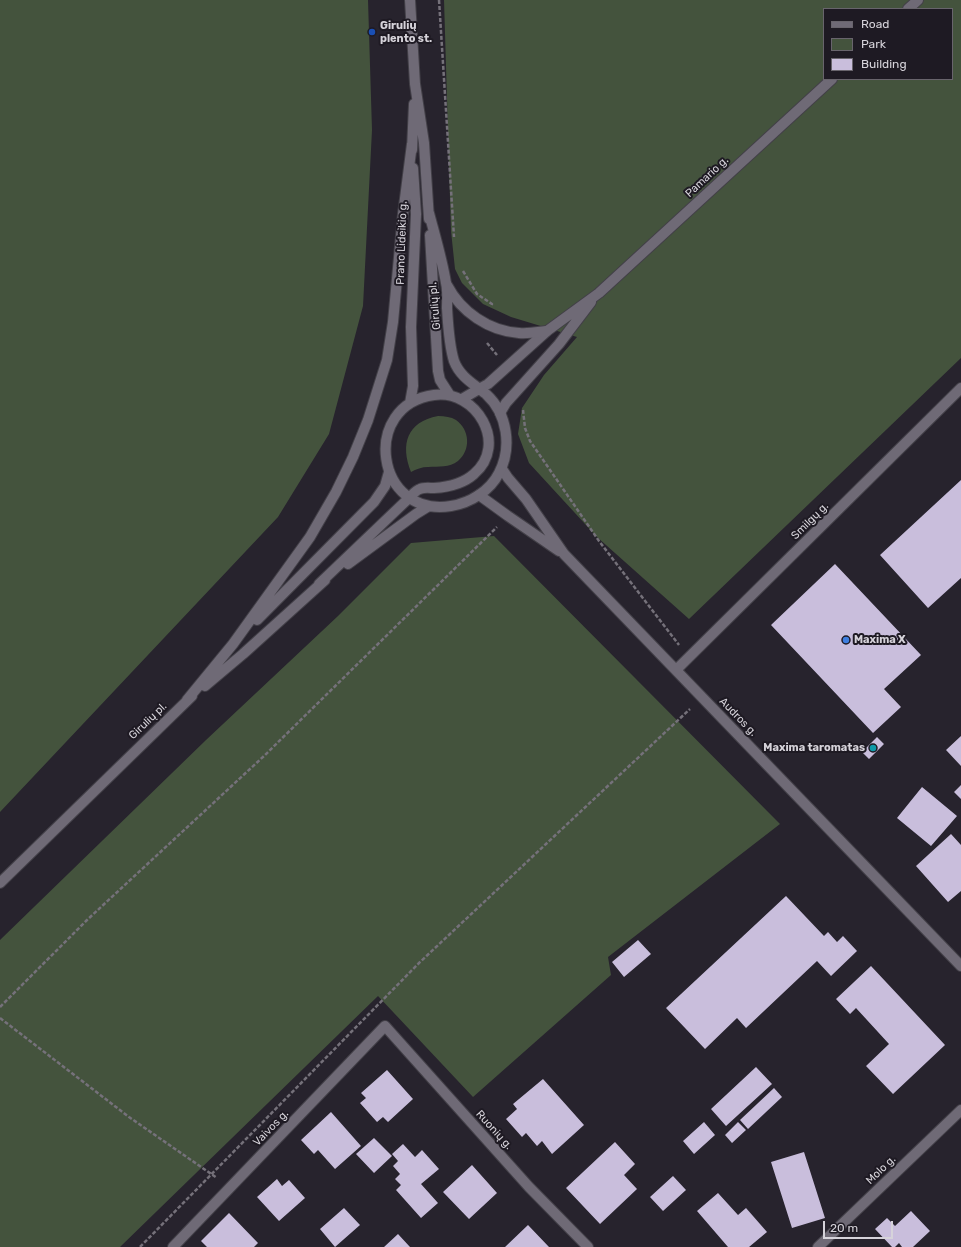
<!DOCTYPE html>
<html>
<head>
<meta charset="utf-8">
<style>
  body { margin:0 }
  #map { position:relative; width:961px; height:1247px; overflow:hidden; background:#27232d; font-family:Rubik,sans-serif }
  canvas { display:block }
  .legend { position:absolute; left:823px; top:8px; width:130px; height:72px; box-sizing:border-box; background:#1e1a23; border:1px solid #68646c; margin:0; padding:5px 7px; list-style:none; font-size:12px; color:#d6d3da }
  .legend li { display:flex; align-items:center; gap:8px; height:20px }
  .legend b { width:20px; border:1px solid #68646c }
  .scale { position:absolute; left:823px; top:1221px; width:70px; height:18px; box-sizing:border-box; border:2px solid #d6d3da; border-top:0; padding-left:5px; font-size:12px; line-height:14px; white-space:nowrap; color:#d6d3da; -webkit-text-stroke:3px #1e1a23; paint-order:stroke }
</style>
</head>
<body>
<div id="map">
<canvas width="961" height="1247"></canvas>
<ul class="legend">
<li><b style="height:5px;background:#6f6a76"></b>Road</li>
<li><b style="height:11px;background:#44533d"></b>Park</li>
<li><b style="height:11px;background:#c9bedc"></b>Building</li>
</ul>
<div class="scale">20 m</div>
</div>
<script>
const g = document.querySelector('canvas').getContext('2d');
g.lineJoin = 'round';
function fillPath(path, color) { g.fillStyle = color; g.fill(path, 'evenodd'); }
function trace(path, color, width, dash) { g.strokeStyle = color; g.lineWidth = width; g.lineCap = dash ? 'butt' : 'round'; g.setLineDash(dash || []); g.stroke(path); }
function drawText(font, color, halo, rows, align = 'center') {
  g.font = font + ' Rubik,sans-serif'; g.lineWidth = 4; g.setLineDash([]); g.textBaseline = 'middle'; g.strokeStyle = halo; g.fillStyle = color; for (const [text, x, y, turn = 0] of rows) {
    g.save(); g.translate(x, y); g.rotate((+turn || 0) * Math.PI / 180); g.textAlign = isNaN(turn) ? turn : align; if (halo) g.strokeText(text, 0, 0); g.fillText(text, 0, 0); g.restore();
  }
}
fillPath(new Path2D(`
  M0 0H368L372 130 363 306 329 434 278 517 0 812Z
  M444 0H961V358L689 619 597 537 529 463 518 434 522 408 544 375 577 337 511 317 483 304 462 283 455 269 451 231ZM824 9H952V79H824Z
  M438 416C445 416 451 417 456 420 470 430 471 450 458 461 449 468 439 466 428 467 422 467 416 469 411 472 400 444 407 422 438 416Z
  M494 536 780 824 608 957 611 975 473 1097 378 996 120 1247H0V940L206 740 338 616 411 543Z`), '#44533d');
fillPath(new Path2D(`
  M961 480V578L928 608 880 555Z
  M835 564 921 655 884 689 901 707 873 733 771 625Z
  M961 736V766L946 750Z
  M877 737 884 744 869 759 862 752Z
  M961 785V799L954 792Z
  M922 787 957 816 931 846 897 818Z
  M951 834 961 845V891L948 902 916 866Z
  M786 896 824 936 828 932 837 942 843 936 857 951 831 976 817 961 746 1028 737 1018 705 1049 666 1008Z
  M638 940 651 954 624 977 612 962Z
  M871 966 945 1045 893 1094 866 1066 889 1044 856 1008 850 1014 836 999Z
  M756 1067 772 1084 726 1126 711 1109Z
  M387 1070 413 1099 388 1122 383 1117 377 1122 360 1103 366 1098 361 1093Z
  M543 1079 584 1125 552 1154 542 1141 537 1146 526 1133 522 1137 506 1119 517 1109 513 1104Z
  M774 1088 782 1097 748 1129 740 1120Z
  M331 1112 361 1146 335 1169 318 1150 314 1154 301 1140Z
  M704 1122 715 1135 694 1154 683 1141Z
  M738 1122 746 1130 732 1143 725 1135Z
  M374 1138 392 1156 374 1173 356 1154Z
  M615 1142 635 1164 624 1175 637 1189 600 1224 566 1188Z
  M403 1144 415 1157 422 1150 439 1169 421 1184 438 1203 421 1218 396 1190 401 1185 395 1179 400 1174 393 1166 398 1161 392 1154Z
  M804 1152 825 1218 792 1228 771 1162Z
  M472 1165 497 1193 469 1219 443 1192Z
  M673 1176 686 1190 663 1211 650 1197Z
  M277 1179 282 1186 289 1180 305 1198 279 1221 257 1197Z
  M718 1193 738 1215 746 1208 767 1232 749 1247H728L697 1211Z
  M344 1208 360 1225 335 1247 320 1229Z
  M911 1211 930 1231 913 1247H902L899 1243 895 1247H892L875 1229 887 1218 895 1226Z
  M229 1213 258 1243 254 1247H207L201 1241Z
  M528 1225 549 1247H505Z
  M398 1234 410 1247H384Z`), '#c9bedc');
const minor = new Path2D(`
  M908 9 918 0
  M479 389 488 384 547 331 599 293 832 79
  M500 413 506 403 559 344 591 302
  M502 469 508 478 526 499 564 554 961 966
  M479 495 508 516 559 551
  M676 670 961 388
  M173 1247 385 1026 529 1187 588 1247
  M818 1247 961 1110`);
const secondary = new Path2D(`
  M410 0 415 84 424 143 429 219
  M412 150 414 104
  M430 235 438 371 440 380 449 394
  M447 285C461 312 489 331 519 333 528 334 538 332 547 331
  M462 399 479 389
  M410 403 413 386 411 327 416 214 413 168
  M348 564 416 514 429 506
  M319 584 409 498C412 495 416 490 420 489 424 487 430 488 434 488 449 487 463 484 474 474 509 444 476 389 434 395 360 405 375 518 451 506 470 503 490 491 499 473 512 448 508 414 486 394 474 384 460 377 454 361 449 345 448 325 447 308 447 300 448 291 446 283 442 259 435 236 429 213
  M257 620 374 502 385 486 389 472
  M205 686 243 654 325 580
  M187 700 233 644 310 537 336 492 353 457 368 420 387 360 393 322 403 214 412 144
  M0 883 192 696`);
trace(minor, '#434048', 12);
trace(secondary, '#434048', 12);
trace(new Path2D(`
  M439 0 454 237
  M463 271 477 294 492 304 491 306
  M487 343 497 355
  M523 410 525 428 530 441 599 541 679 645
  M0 1007 87 920 264 756 497 527
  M0 1018 129 1117 217 1178
  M140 1247 419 963 690 709`), '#75717a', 2.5, [4, 2]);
trace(minor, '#6f6a76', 10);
trace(secondary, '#6f6a76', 10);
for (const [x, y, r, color] of [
  [372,32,4,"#1a4fb4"],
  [846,640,4,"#3f7fe0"],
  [873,748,4,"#0f9aa8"]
]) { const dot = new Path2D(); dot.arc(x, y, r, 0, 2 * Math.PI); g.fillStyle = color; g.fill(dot); trace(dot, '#1e1a23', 1.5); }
drawText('bold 11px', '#d6d3da', '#1e1a23', [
  ["Girulių",380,26],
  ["plento st.",380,39],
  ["Maxima X",854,640],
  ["Maxima taromatas",865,748,"right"]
], 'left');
drawText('11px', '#d6d3da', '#1e1a23', [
  ["Pamario g.",707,177,-43],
  ["Prano Lideikio g.",402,243,-88],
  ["Girulių pl.",435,306,-95],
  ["Smilgų g.",810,521,-45],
  ["Audros g.",738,717,46],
  ["Girulių pl.",148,721,-44],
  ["Vaivos g.",271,1128,-46],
  ["Ruonių g.",494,1130,48],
  ["Molo g.",881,1170,-44]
]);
</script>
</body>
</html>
